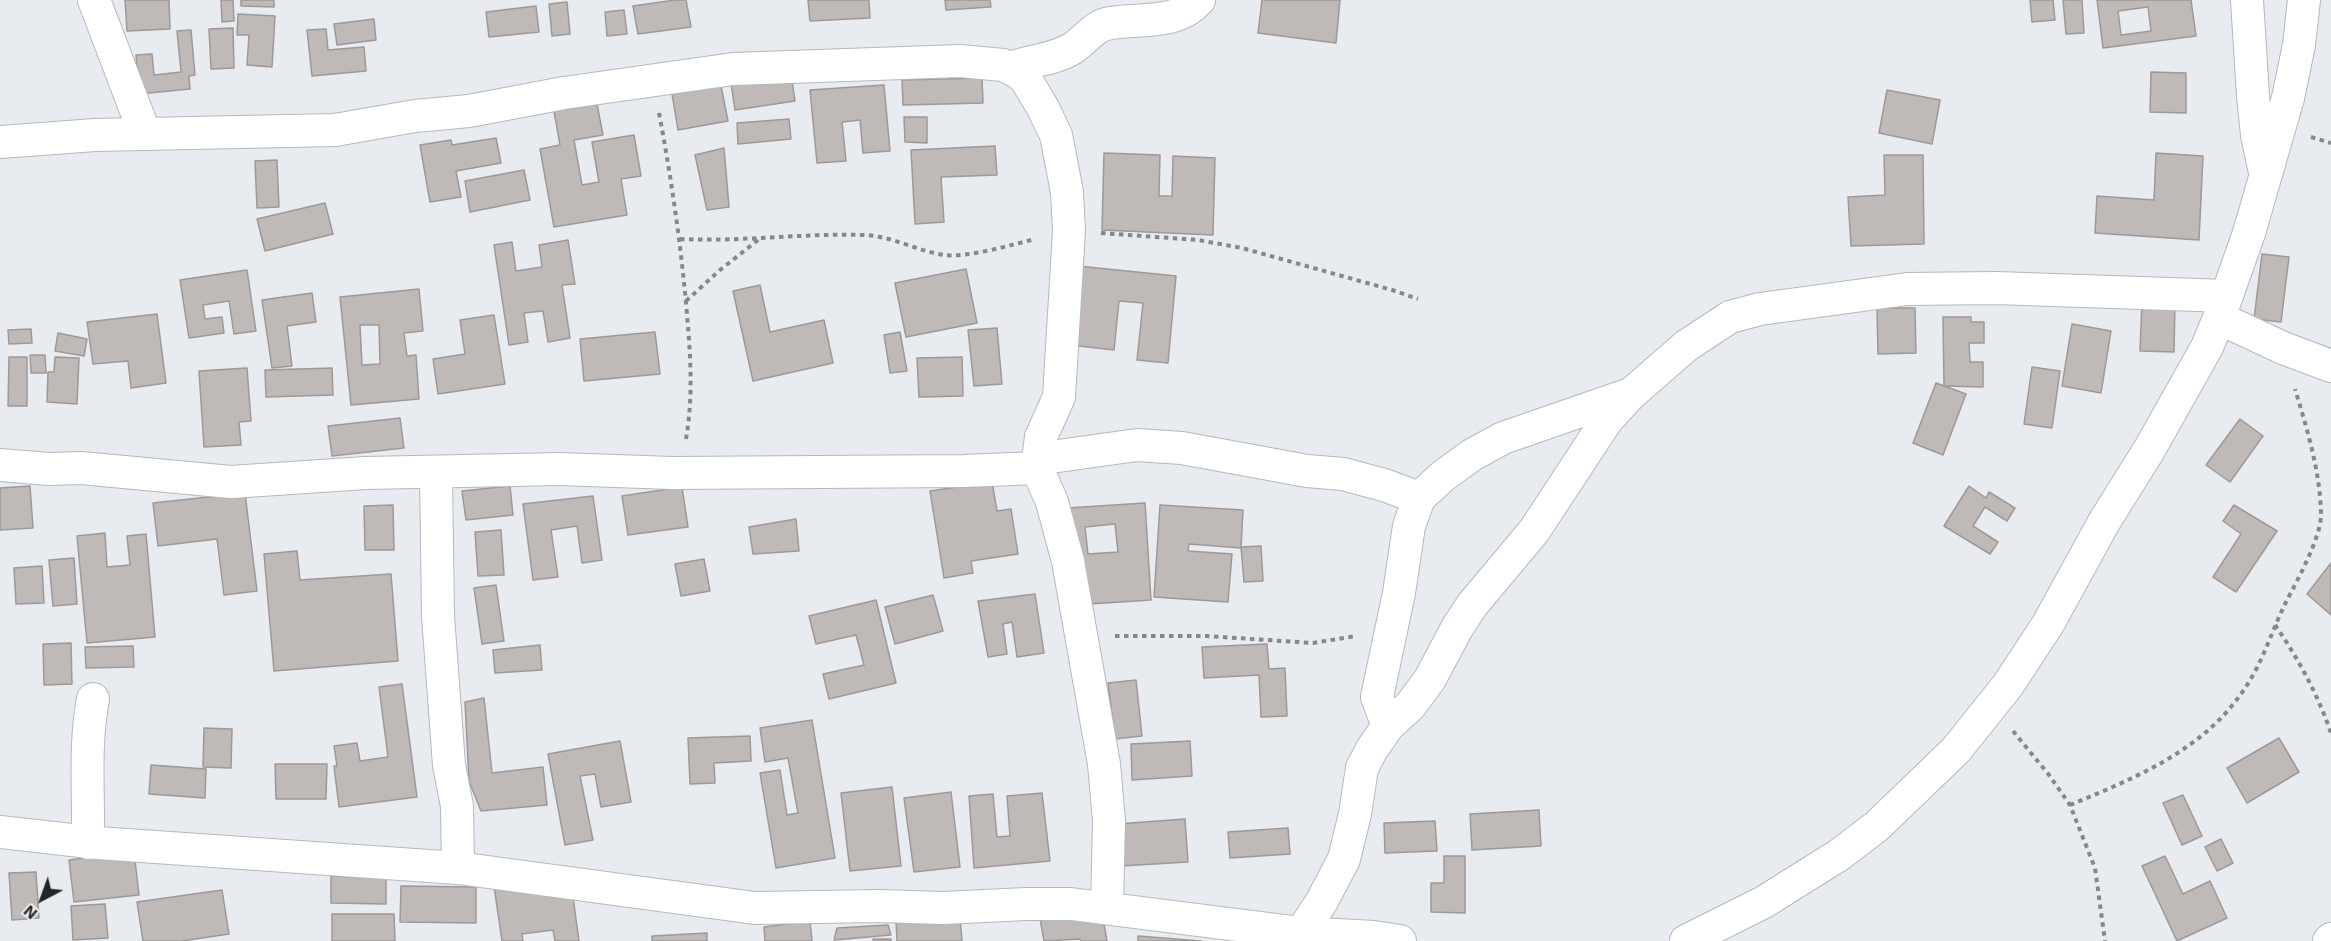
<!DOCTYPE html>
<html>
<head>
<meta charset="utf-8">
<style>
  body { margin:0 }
  #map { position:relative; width:2331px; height:941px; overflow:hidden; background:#e8ebf0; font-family:"Exo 2",sans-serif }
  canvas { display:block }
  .north { position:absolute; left:12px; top:869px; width:60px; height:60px; -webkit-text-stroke:4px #e8ebf0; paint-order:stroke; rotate:221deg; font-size:16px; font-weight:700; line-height:24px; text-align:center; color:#232426 }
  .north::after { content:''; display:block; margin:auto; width:21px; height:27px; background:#232426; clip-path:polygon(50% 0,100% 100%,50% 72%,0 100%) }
</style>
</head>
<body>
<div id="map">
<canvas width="2331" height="941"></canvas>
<div class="north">N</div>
</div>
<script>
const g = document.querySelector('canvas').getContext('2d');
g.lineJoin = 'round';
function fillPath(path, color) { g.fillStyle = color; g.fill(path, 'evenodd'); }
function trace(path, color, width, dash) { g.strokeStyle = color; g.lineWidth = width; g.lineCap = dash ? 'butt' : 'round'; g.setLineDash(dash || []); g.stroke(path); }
const building = new Path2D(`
  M125 0H169L170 29 127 31Z
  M221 0H233L234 21 222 22Z
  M241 0H274V7L241 6Z
  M675 0H686L691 27 638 34 633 6Z
  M808 0H869L870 18 810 21Z
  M945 0H990L991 7 946 10Z
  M1262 0H1340L1336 43 1258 33Z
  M2030 0H2053L2055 20 2032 22Z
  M2063 0H2082L2084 33 2066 34Z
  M2097 0H2191L2196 36 2103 48ZM2148 7 2151 31 2121 35 2118 11Z
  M567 2 570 34 552 36 549 4Z
  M536 6 539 32 489 37 486 12Z
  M624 10 627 34 607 36 605 12Z
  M238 14 275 16 272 67 247 65 249 35H237Z
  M374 19 376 40 337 45 334 24Z
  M233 28 234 68 211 69 209 29Z
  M326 29 328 50 364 47 366 71 312 76 307 30Z
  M191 30 195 75 189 76 190 89 139 94 136 55 152 54 154 75 181 72 177 31Z
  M790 67 795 101 735 110 730 77Z
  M2151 72 2186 73V113L2150 112Z
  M982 78 983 103 903 105 902 80Z
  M884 85 890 151 863 153 860 120 842 122 846 161 817 163 810 90Z
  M721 86 728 121 678 130 672 94Z
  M1887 90 1940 100 1932 144 1879 133Z
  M597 104 603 135 574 140 582 185 599 182 592 142 634 135 641 176 621 179 627 215 554 227 540 149 560 145 554 111Z
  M904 117H927V143L905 142Z
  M789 119 791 139 738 144 737 123Z
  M496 138 501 163 456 171 461 197 430 202 420 145 451 140 452 145Z
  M995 146 997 175 941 177 944 222 915 224 911 150Z
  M724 148 729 207 707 210 695 155Z
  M1104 153 1160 155 1159 196H1172L1173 156 1215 158 1213 235 1102 230Z
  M2156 153 2203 156 2199 240 2095 233 2097 196 2154 200Z
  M1884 155H1923L1924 244 1851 246 1848 197 1885 195Z
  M277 160 279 207 257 208 255 161Z
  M524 170 530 200 470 212 465 181Z
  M325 203 333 234 265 251 257 219Z
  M568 240 575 284 562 285 570 338 548 342 543 311 524 313 528 342 509 345 494 245 512 242 516 271 542 267 539 245Z
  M2262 254 2289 257 2281 322 2254 319Z
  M1078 266 1176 276 1168 363 1137 360 1143 303 1119 301 1114 350 1070 345Z
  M966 269 977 323 906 337 895 283Z
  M247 270 256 331 234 334 229 301 203 305 205 319 222 317 224 333 189 338 180 280Z
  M760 285 770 332 824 320 833 363 753 381 733 291Z
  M419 289 423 331 404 333 407 356 416 355 419 399 351 405 340 297ZM360 325H379L380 364 362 365Z
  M312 293 316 322 287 326 292 366 272 368 262 300Z
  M2142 300 2175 302 2174 352 2140 351Z
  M1877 308H1915L1916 353 1878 354Z
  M157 314 166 383 131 388 128 361 93 364 87 322Z
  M494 315 505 384 438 394 433 359 465 354 460 320Z
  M1943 317H1971V322H1984V343H1969L1970 362H1983V387L1944 386Z
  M2072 324 2111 331 2101 393 2062 386Z
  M997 328 1002 384 974 386 968 330Z
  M31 329 32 343 9 344 8 330Z
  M655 332 660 374 584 381 580 339Z
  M900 332 907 371 890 373 884 335Z
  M58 333 87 339 84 356 55 351Z
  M30 355H45L46 373H31Z
  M9 357H27V406H8Z
  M55 357 79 358 77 404 47 402 48 372H54Z
  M962 357 963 396 919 397 917 358Z
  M2032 367 2060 371 2052 428 2024 424Z
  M247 368 251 421 239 422 241 445 204 447 199 371Z
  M332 368 333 395 266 397 265 370Z
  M1936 383 1966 394 1943 455 1913 443Z
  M400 418 404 448 332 456 328 426Z
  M2240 419 2263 436 2230 482 2206 465Z
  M992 482 997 511 1011 509 1018 554 971 561 973 573 944 578 930 491Z
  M30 486 33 528 0 530V488Z
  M510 486 513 515 466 520 462 491Z
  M1969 486 1986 498 1989 492 2015 508 2007 521 1985 507 1973 526 1998 542 1990 554 1944 526Z
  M682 487 688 527 628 535 622 496Z
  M245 493 257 591 224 595 217 539 158 546 153 503Z
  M593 496 602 560 582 563 577 526 551 530 558 577 533 580 523 504Z
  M1145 503 1151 600 1073 605 1067 508ZM1115 524 1118 552 1088 554 1085 527Z
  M393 505 394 550H365L364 506Z
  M1160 505 1243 510 1241 548 1189 544 1188 551 1232 554 1228 602 1154 597Z
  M2234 505 2277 531 2236 592 2213 577 2241 534 2223 521Z
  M796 519 799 551 753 554 749 527Z
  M501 530 504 575 478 576 475 532Z
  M105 533 107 567 130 565 127 536 146 534 155 637 87 643 77 536Z
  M1261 546 1263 581 1244 582 1241 547Z
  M297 551 300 580 391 574 398 661 274 671 264 554Z
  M74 558 77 604 53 606 49 560Z
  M704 559 710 591 681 596 675 564Z
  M2331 563V615L2307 594Z
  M42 566 44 603 16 604 14 568Z
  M496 585 504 641 482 644 474 588Z
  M1035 594 1044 653 1017 657 1012 622 1003 624 1007 654 988 657 978 601Z
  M933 595 943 631 895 644 885 607Z
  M876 600 896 683 829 699 823 674 864 665 856 635 816 644 809 616Z
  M71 643 72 684 44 685 43 644Z
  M1267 644 1269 669 1285 668 1287 716 1261 717 1259 675 1204 678 1202 647Z
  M540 645 542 670 495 673 493 650Z
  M133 646 134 667 86 668 85 647Z
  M1136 680 1142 736 1115 739 1108 683Z
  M402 684 417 797 339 807 334 766H337L334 746 357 743 360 761 388 757 379 687Z
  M484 698 492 773 543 767 547 805 481 811 469 781 465 702Z
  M812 720 835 858 776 868 760 773 780 770 787 815 798 813 788 758 765 762 760 728Z
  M204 728 232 729 231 768 203 767Z
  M750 736 751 761 714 763 715 783 690 784 688 738Z
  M2279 738 2299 772 2247 803 2227 768Z
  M620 741 631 802 601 807 595 774 580 776 593 840 565 845 548 754Z
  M1190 741 1192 776 1132 780 1131 744Z
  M275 764H327L326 799H276Z
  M151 765 206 769 205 798 149 794Z
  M892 787 901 866 850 871 841 793Z
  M951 792 960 867 914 872 904 798Z
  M1042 793 1050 861 974 868 969 796 993 794 997 837 1010 836 1007 796Z
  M2183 795 2202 836 2182 845 2163 803Z
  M1539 810 1541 846 1472 850 1470 814Z
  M1185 819 1188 862 1121 866 1117 824Z
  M1435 821 1437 851 1385 853 1384 823Z
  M1288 828 1290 854 1230 858 1228 832Z
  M2221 839 2233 863 2217 871 2205 847Z
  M134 852 139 895 74 902 69 860Z
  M1444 856H1465V913L1431 912V883H1444Z
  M2165 856 2183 894 2210 881 2227 918 2177 941 2142 866Z
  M36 872 39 918 12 920 9 873Z
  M570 875 579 941H555L553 930 522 934 523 941H502L494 886Z
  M331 876 386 878V904L331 903Z
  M401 886 476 887V923L400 922Z
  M222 890 229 934 182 941H143L137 902Z
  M1100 902 1107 941H1081L1080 939 1044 941 1039 913Z
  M105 904 108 938 73 940 71 906Z
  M332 914H394L395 941H332Z
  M960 917 962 941H897L896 920Z
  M810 921 812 941H765L764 927Z
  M888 925 891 935 834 940 837 928Z
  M707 933V941H652V936Z
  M1138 936 1201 941H1138Z
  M873 939H891V941H873Z`);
fillPath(building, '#bfb9b8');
trace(building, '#9f9898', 1.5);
const street = new Path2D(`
  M94 0 145 134
  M2247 0 2253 96 2257 135 2264 168
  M1011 68C1030 60 1055 60 1073 48 1087 39 1094 25 1111 23 1141 18 1177 25 1199 0
  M0 142 95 135 335 130 415 116 469 111 564 93 733 69 960 61 1003 65 1017 72 1025 78 1043 108 1056 135 1067 192 1069 231 1059 397 1041 437 1037 468 1052 502 1068 561 1104 764 1109 821 1107 907
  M2219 318 2283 348 2331 366
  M1037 459 1137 445 1182 448 1307 471 1343 474 1384 485 1419 498
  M0 465 49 469 81 468 231 482 366 473 559 469 672 473 964 471 1037 468
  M436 473 438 616 449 765 457 806 458 868
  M1388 726 1377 697 1399 593 1409 526 1419 498 1443 476 1472 455 1503 438 1630 394
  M0 832 98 843 458 868 755 908 879 906 943 908 1026 904H1071L1301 933 1374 937 1400 941
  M88 843C89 794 84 747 93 699
  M1301 933 1322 901 1344 859 1355 814 1362 768 1372 749 1388 726 1410 706 1430 679 1457 628 1472 605 1534 531 1607 420 1631 394 1686 346 1730 317 1760 309 1907 289 1996 288 2227 296
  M1686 941 1764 902 1839 855 1877 826 1956 750 2008 685 2048 624 2104 522 2149 450 2207 347 2219 318 2249 233 2288 98 2299 45 2304 0
  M2329 941 2331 939`);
trace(street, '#b5b8bd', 34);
trace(new Path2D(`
  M659 113C671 176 680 239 686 303 690 349 694 393 686 439
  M2311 137 2331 143
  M1101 233 1198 240 1242 248 1392 290 1418 299
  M680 239C742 242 803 233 864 235 892 236 917 251 944 255 967 258 1011 245 1035 239
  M686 301 720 270 758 240
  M2275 625C2298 658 2318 695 2331 733
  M1115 636H1206L1313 643 1356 636
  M2013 731 2049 775 2070 805 2095 868 2105 941
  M2070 805C2135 778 2205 750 2245 688 2263 662 2272 630 2286 602 2297 581 2322 536 2321 513 2320 471 2307 429 2295 389`), '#85878b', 4, [4.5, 4.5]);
trace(street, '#fff', 32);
</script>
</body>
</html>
